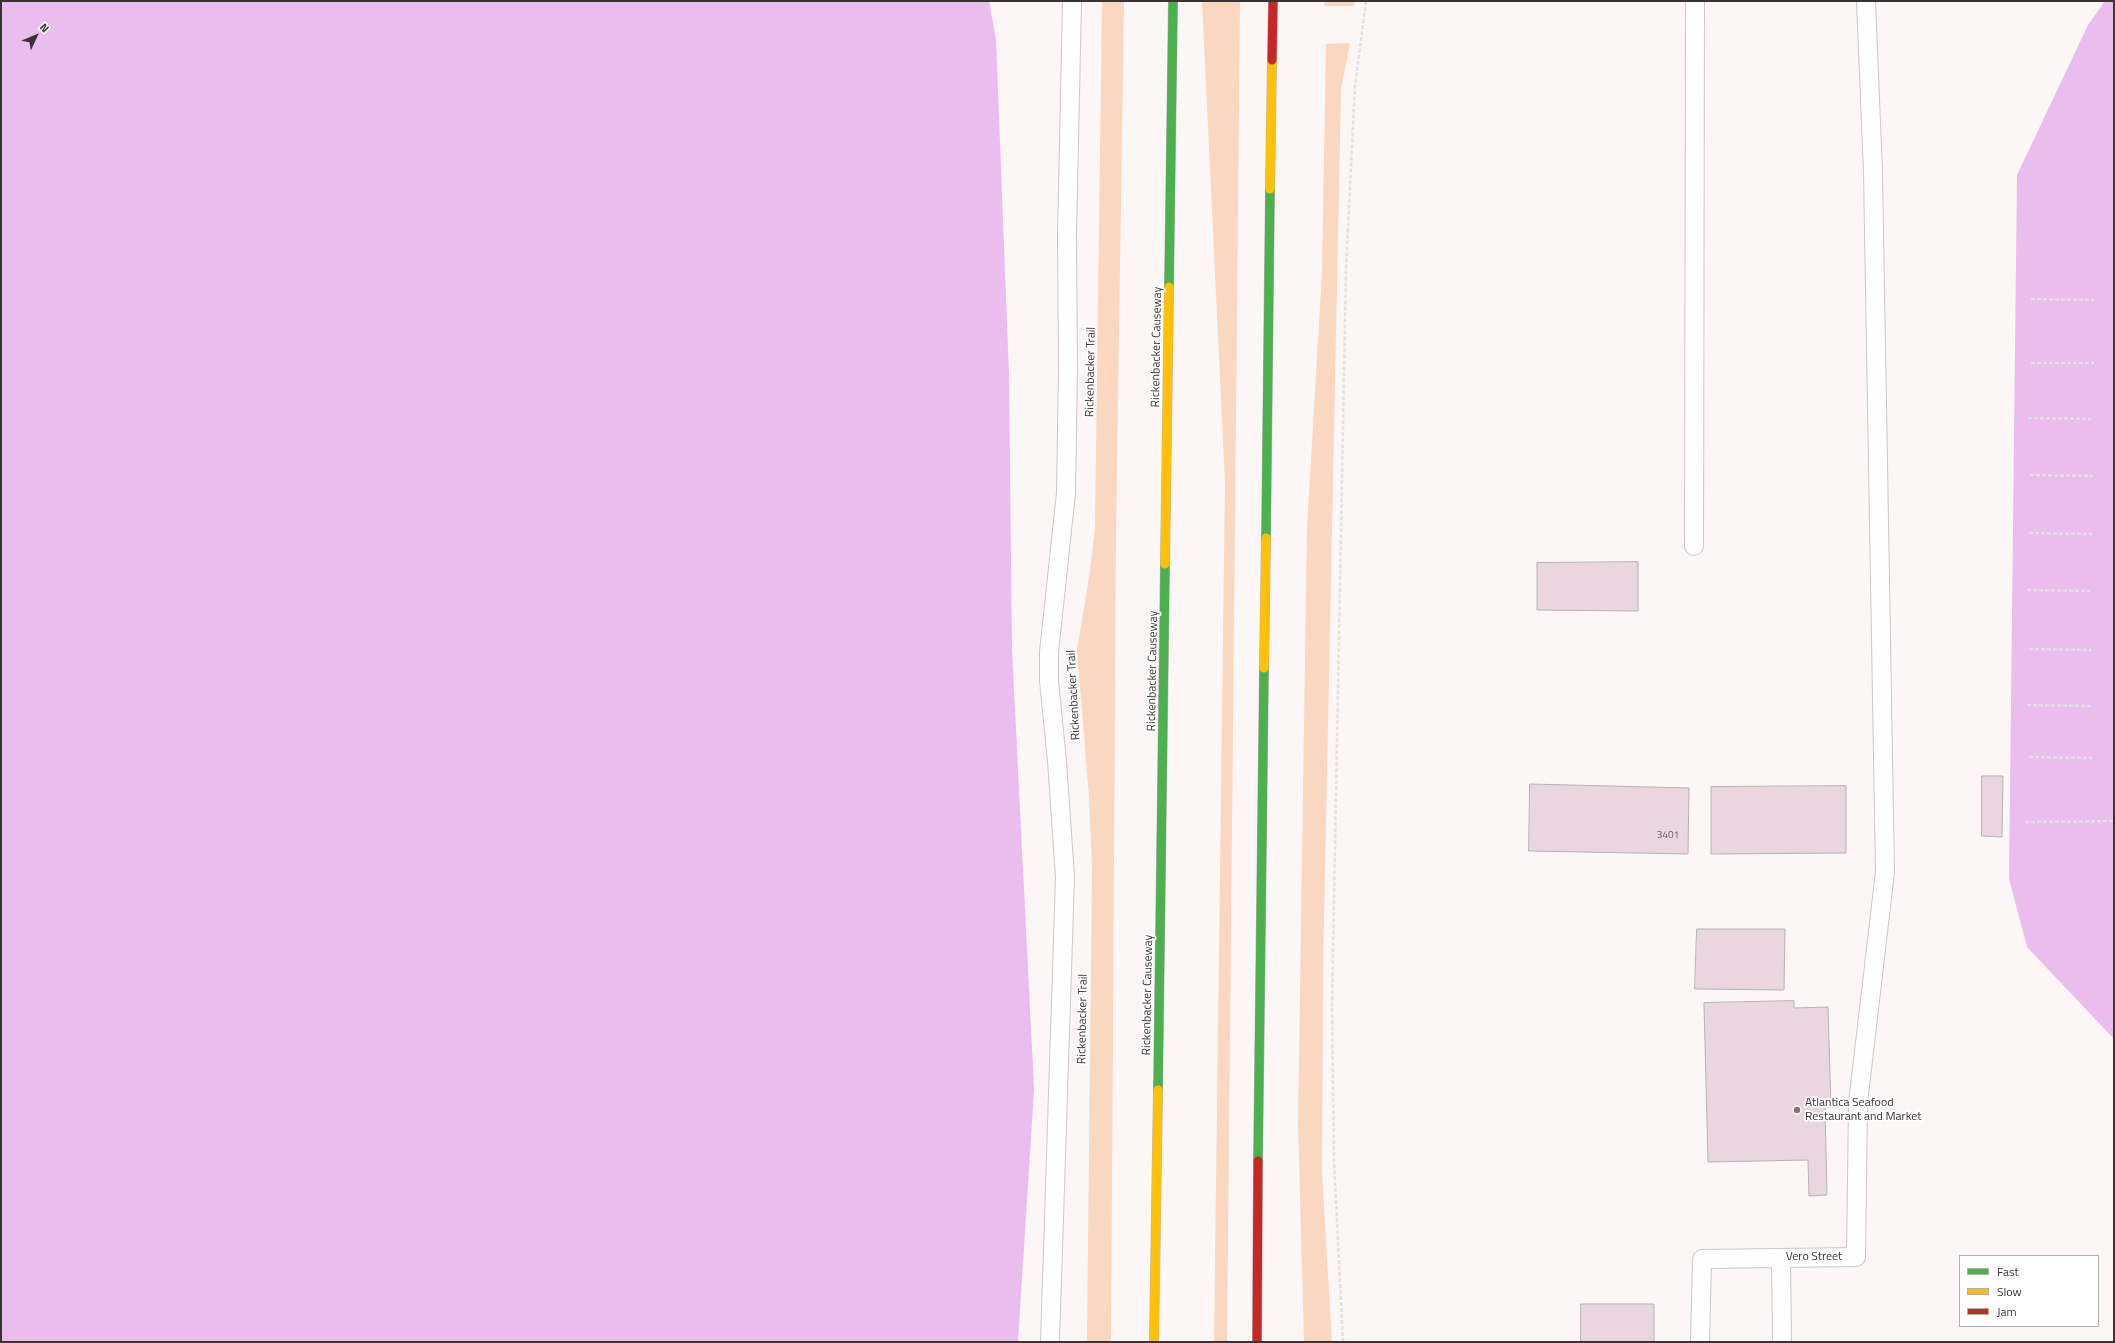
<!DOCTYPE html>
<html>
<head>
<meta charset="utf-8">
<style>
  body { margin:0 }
  #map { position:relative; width:2115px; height:1343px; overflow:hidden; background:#fcf6f6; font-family:"Titillium Web",sans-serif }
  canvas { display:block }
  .frame { position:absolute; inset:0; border:2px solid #3a3333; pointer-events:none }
  .legend { position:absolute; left:1959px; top:1255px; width:140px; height:72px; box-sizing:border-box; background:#fff; border:1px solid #b0adad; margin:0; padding:5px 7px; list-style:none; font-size:12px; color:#3a3333 }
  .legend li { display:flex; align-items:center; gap:8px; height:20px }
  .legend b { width:20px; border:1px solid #b0adad }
  .north { position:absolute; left:16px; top:16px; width:40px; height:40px; -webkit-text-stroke:3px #fff; paint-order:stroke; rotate:46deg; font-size:11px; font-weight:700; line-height:16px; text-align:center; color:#3a3333 }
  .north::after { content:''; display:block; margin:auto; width:14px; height:18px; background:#3a3333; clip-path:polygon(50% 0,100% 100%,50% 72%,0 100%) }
</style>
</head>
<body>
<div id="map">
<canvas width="2115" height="1343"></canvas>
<div class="frame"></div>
<ul class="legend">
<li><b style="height:5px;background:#4caf50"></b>Fast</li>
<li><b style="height:5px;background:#ffc107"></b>Slow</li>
<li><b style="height:5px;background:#c62828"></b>Jam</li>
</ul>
<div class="north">N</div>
</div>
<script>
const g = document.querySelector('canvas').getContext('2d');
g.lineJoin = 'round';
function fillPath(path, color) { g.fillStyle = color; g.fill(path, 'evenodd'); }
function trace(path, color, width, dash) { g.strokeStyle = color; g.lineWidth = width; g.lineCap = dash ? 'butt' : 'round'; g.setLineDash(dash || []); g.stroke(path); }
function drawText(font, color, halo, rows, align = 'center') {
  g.font = font + ' "Titillium Web",sans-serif'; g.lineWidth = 3.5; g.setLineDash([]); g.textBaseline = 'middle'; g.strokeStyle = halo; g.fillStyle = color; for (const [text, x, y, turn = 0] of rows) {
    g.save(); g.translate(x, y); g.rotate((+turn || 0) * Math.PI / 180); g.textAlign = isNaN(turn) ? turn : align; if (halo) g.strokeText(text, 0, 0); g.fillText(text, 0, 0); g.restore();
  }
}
fillPath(new Path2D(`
  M1102 1H1124L1116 532 1111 1342H1087L1092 868 1089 797 1077 650 1090 571 1095 528Z
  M1202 1H1240L1227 1342H1214L1225 483Z
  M1325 1H1355L1354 6H1324Z
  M1350 43 1341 89 1323 968 1322 1174 1332 1342H1304L1298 1124 1307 528 1322 272 1326 44Z`), '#f9d7c0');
fillPath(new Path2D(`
  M1 1H989L996 40 1009 375 1012 650 1034 1089 1018 1342H1Z
  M2105 1H2114V1039L2027 947 2009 879 2017 175 2088 25Z`), '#eabdee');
const building = new Path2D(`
  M1638 562V611L1537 610V563Z
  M1982 776H2003L2002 837 1982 836Z
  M1530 784 1689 788 1688 854 1529 851Z
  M1846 786V853L1711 854V787Z
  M1697 929H1785L1784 990 1695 989Z
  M1794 1001V1008L1828 1007 1831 1107H1825L1827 1195 1809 1196 1808 1160 1708 1162 1704 1003Z
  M1581 1304H1654V1342H1581Z`);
fillPath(building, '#e9d6df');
trace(building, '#b7b2b3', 1);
const lane = new Path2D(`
  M1694 546 1695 1
  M1781 1258 1782 1342
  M1050 1342 1065 877 1057 761 1049 681V652L1066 493 1068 369 1067 235 1072 1
  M1700 1342 1702 1259 1856 1257 1858 1103 1885 872 1873 172 1866 1`);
const fast = new Path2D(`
  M1169 287 1173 1
  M1266 538 1270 189
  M1158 1090 1165 564
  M1258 1161 1264 668`);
const slow = new Path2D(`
  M1270 189 1272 60
  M1165 564 1169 287
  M1264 668 1266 538
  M1154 1342 1158 1090`);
const jam = new Path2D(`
  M1272 60 1273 1
  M1257 1342 1258 1161`);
trace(lane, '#cdc7c8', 20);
trace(fast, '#c2b5b3', 10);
trace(slow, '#c2b5b3', 10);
trace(jam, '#c2b5b3', 10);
trace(new Path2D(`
  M2031 299 2094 300
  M2031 363H2094
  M2028 418 2091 419
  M2030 475 2093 476
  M2029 533 2092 534
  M2027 590 2090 591
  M2029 649 2091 650
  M2027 705 2090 706
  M2029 757 2092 758
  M2025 822 2114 821
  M1343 1342 1334 1162 1332 1004 1346 269 1355 86 1366 1`), '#e3e1e1', 2.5, [4, 2]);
trace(lane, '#fffefe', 18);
trace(fast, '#4caf50', 9);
trace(slow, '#ffc107', 9);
trace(jam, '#c62828', 9);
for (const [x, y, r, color] of [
  [1797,1110,4,"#7e7777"]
]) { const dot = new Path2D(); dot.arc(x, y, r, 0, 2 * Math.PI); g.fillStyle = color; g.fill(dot); trace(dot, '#fff', 1.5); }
drawText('10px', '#665c5e', null, [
  ["3401",1668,836]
]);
drawText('12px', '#3a3333', '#fff', [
  ["Rickenbacker Causeway",1157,347,-89],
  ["Rickenbacker Trail",1091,372,-89],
  ["Rickenbacker Causeway",1153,671,-89],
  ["Rickenbacker Trail",1074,695,-93],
  ["Rickenbacker Causeway",1148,995,-89],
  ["Rickenbacker Trail",1083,1019,-89],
  ["Vero Street",1814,1257]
]);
drawText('12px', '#3a3333', '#fff', [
  ["Atlantica Seafood",1805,1103],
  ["Restaurant and Market",1805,1117]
], 'left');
</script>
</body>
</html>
